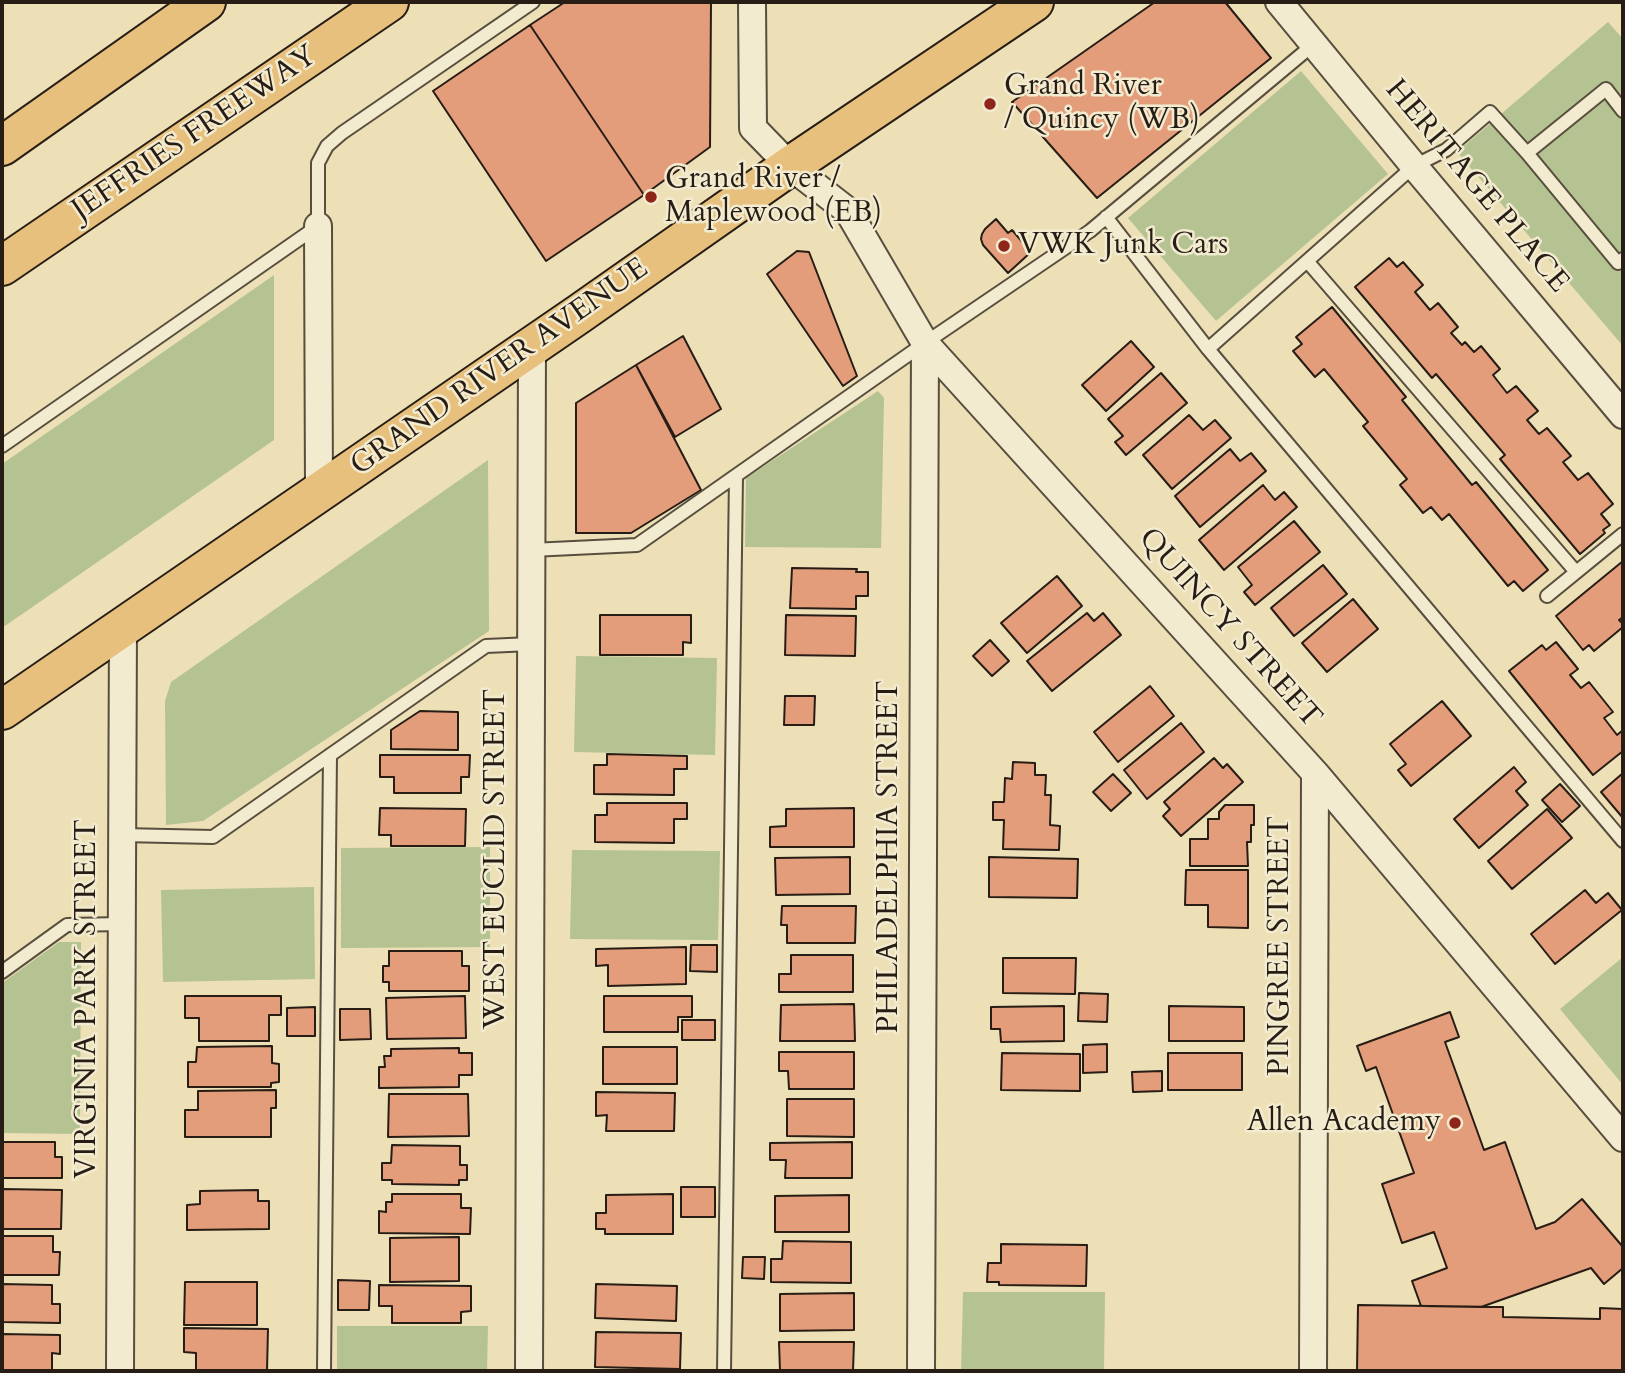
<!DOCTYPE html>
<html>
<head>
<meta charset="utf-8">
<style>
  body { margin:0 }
  #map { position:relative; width:1625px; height:1373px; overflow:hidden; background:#ede0b7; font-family:Cardo,serif }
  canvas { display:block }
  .frame { position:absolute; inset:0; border:4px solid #271d15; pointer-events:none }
</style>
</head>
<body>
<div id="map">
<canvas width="1625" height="1373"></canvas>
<div class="frame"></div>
</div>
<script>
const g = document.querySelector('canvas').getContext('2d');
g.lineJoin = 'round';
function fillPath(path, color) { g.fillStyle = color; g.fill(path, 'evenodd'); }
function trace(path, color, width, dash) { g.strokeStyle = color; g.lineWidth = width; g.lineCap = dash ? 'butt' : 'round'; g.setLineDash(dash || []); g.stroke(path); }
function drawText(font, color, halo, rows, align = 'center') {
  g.font = font + ' Cardo,serif'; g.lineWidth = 5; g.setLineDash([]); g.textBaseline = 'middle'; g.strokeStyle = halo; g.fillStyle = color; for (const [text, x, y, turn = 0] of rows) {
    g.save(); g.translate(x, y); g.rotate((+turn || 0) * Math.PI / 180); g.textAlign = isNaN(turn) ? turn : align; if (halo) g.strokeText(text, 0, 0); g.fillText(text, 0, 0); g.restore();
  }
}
fillPath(new Path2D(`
  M1608 22 1623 39V346L1457 152Z
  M1301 71 1388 174 1216 321 1128 218Z
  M274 275V440L2 628V464Z
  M878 391 884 398 881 548 745 547 746 478Z
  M488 460 489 631 203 821 166 825 165 701 171 682Z
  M576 656 717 658 715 755 574 752Z
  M490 847V947L341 948V848Z
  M572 850 720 851 718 940 570 939Z
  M314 887 315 979 163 982 161 890Z
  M59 942H81L80 1134 2 1133V983Z
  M1623 957V1085L1560 1009Z
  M963 1292H1105L1104 1371H961Z
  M337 1326H488L487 1371H337Z`), '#b4c391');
const building = new Path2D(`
  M565 2H711L710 147 644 195 530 25Z
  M1155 2H1225L1271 58 1097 198 1012 102Z
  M530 25 644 195 546 261 433 91Z
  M996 219 1008 233 1012 230 1031 252 1008 273 983 245 981 239 982 234 985 229Z
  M797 251 809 252 857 376 843 386 767 274Z
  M1389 258 1397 267 1403 262 1423 285 1415 292 1430 310 1438 303 1458 327 1451 333 1462 345 1465 342 1474 352 1481 346 1500 369 1493 375 1507 393 1516 386 1538 411 1527 420 1539 434 1547 428 1571 456 1563 462 1578 480 1588 473 1613 504 1601 514 1610 525 1603 530 1605 533 1580 554 1500 459 1505 455 1436 374 1432 378 1355 287Z
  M1332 307 1406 397 1402 400 1472 485 1476 482 1548 570 1523 591 1514 581 1508 586 1449 514 1442 520 1431 507 1423 513 1400 485 1407 479 1363 426 1368 422 1324 369 1315 377 1293 351 1302 344 1296 337Z
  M683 336 721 409 675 437 636 365Z
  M1131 341 1154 367 1106 411 1082 385Z
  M636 365 701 490 631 533H576V403Z
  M1161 373 1187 403 1126 455 1115 442 1123 436 1108 419Z
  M1189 415 1203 430 1215 420 1231 438 1172 489 1143 455Z
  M1230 449 1240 461 1251 453 1266 471 1200 527 1175 496Z
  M1263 485 1275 500 1284 492 1297 507 1224 570 1199 540Z
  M1294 521 1320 552 1255 605 1244 592 1252 585 1238 567Z
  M1623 561V617L1619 620 1623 624V627L1594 651 1589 645 1583 650 1556 616Z
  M1323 565 1347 594 1294 636 1271 608Z
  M792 568 857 569 856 572H868V596H856V609L790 608Z
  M1057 576 1082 606 1027 653 1001 623Z
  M1353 599 1378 629 1327 672 1302 643Z
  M1087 613 1094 621 1103 613 1121 635 1052 691 1027 661Z
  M600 615H691V643L683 642V655H600Z
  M786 615 856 616 855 656 785 655Z
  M990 640 1009 661 992 676 973 656Z
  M1556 642 1578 669 1570 675 1581 688 1589 682 1613 712 1604 718 1617 735 1623 730V751L1593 775 1509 671 1542 645 1546 650Z
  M1150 686 1174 716 1118 762 1094 732Z
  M785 696H815L814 725H784Z
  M1442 701 1471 736 1411 786 1398 770 1406 764 1390 744Z
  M420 711 458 712V750L391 749V730Z
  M1181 723 1204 752 1147 799 1124 770Z
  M607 754 687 756V769H674V795L594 794V765H607Z
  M380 755H470L469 777H461V793H394V777H380Z
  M1214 758 1223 768 1227 764 1243 782 1181 836 1163 816 1170 809 1164 802Z
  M1013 762 1035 763V775H1046L1045 795H1051L1050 825 1060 826 1059 850 1003 849 1004 820H993V802H1004L1005 778 1012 779Z
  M1514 767 1526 782 1516 791 1528 805 1479 848 1454 819Z
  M1623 773V818L1601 792Z
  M1113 774 1131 793 1111 811 1093 792Z
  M1560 784 1580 806 1562 822 1542 800Z
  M607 803H687V819H674V843L595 842V815H607Z
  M1225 805H1254V825H1251V842H1247L1248 866H1190V839H1208V819H1219V812Z
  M380 808 466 809 465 846H391V835H379Z
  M854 808V847H770V827L786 826V809Z
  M1547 809 1572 838 1512 889 1488 861Z
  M850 857V894L776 895 775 858Z
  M989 857 1078 859 1077 898 989 897Z
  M1186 870H1248V928L1208 927V905H1185Z
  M1585 890 1596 903 1608 893 1622 910 1555 964 1531 934Z
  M782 906H856L855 943H787V925H781Z
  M691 945H717V972L690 971Z
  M686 947V984L608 986V965L596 966V949Z
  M389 951H462V966H469V991H389V982H383V966H389Z
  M791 955H853V992H779V974H791Z
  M1003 958H1076L1075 994 1003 993Z
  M1079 993 1108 994 1107 1022 1078 1021Z
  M185 996H281V1015H269V1041H199V1018H185Z
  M465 996 466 1038 387 1039 386 998Z
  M604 996H692V1017H678V1032H604Z
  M854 1004 855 1041H780L781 1005Z
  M1064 1006V1041L1001 1042 1000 1029H991V1007Z
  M1169 1006 1244 1007V1041H1169Z
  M315 1007V1036H287V1008Z
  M340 1009H370L371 1039 340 1040Z
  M1450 1012 1459 1037 1445 1042 1484 1150 1505 1142 1536 1229 1555 1222 1582 1199 1623 1247V1268L1604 1284 1591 1268 1481 1307 1421 1306 1412 1281 1447 1268 1434 1232 1402 1243 1382 1184 1414 1173 1376 1067 1366 1071 1357 1046Z
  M682 1020H715V1040H682Z
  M1107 1044V1072L1083 1073V1045Z
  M272 1046V1063L279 1064V1082L271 1083V1087H188V1062H196L197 1047Z
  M603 1047H677V1084H603Z
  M459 1048V1053H472V1075H459V1087L379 1088V1067H385L384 1056H391V1049Z
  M779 1052H854V1089H789L788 1071H779Z
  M1002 1053 1080 1054V1091L1001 1090Z
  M1168 1053H1242V1090H1168Z
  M1162 1071V1091L1133 1092 1132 1072Z
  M276 1090V1108H271V1137H185V1110H198V1091Z
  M596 1092 675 1093 674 1131H606L607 1115 596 1116Z
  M389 1094H468L469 1136 388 1137Z
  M787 1099H854V1137L787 1136Z
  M2 1142H55V1157H62V1178H2Z
  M852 1142V1178H785L786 1160H770V1143Z
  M392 1145 460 1146V1165H467V1180H459V1185L392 1184V1180H382V1163H391Z
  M681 1187H715V1217H681Z
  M2 1189 62 1190 61 1229H2Z
  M258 1190V1201H269V1229L187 1230V1205L200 1204V1191Z
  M392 1194H461V1208H471L470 1234 379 1233V1211L386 1212V1202H392Z
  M673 1194V1234H605V1229H596V1213H606V1195Z
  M849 1195V1232H775V1196Z
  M2 1236H53V1252H60L59 1275H2Z
  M459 1237V1281L390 1282V1238Z
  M783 1241 851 1242V1283L771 1282V1259H782Z
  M1001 1244 1087 1245 1086 1286 999 1285V1282H987L988 1263H1001Z
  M743 1257H765L764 1279 742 1278Z
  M338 1280 370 1281 369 1310H338Z
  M185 1282H257V1325H184Z
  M2 1284 52 1285V1304H60V1323L2 1322Z
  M596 1284 677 1286 676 1321 595 1318Z
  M379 1285 471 1286V1311L461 1312V1323H392V1306H379Z
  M854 1293V1330L780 1331V1294Z
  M1358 1305 1503 1307V1317L1600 1319V1308L1623 1309V1371H1357Z
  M184 1328 268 1329 267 1371H196V1353L184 1352Z
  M596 1332 681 1333 680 1369 595 1367Z
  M2 1334 60 1335V1354L52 1353V1371H2Z
  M779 1342H854L853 1371H780Z`);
fillPath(building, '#e39d7b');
trace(building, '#271d15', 2);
const lane = new Path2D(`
  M1527 153 1606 89 1623 111
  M1106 217 1208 349 1623 841
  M1307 261 1576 572
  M1208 349 1414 166 1446 150 1490 112 1527 153 1618 263 1623 259
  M2 446 318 226V163L327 146 342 133 533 2
  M531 550 637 545 925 343 1090 231 1314 44
  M1547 596 1623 534
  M122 835 213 837 486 646 531 644
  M2 972 67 925 122 924
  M324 1371 330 755
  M724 1371 736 476`);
const street = new Path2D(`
  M752 2 753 128 790 166 848 211 925 343 1315 773 1623 1138
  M1279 2 1414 166 1623 415
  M318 226 319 493
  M120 1371 123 627
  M529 1371 532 346
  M921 1371 925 343
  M1313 1371 1315 773`);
const primary = new Path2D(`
  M2 710 579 314 790 166 1034 2`);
const highway = new Path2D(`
  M2 146 206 2
  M2 266 389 2`);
trace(lane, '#584e3e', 16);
trace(street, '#584e3e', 30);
trace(primary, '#271d15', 42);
trace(highway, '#271d15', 42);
trace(lane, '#f3ebd0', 12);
trace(street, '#f3ebd0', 26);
trace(primary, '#e6c07c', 38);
trace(highway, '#e6c07c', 38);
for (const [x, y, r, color] of [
  [990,104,7,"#8f2418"],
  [651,197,7,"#8f2418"],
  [1004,246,7,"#8f2418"],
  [1455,1123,7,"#8f2418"]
]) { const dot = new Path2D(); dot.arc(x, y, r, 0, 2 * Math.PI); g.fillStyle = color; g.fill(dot); trace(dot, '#f3ebd0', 2.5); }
drawText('30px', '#271d15', '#f3ebd0', [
  ["Grand River",1004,87],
  ["/ Quincy (WB)",1004,121],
  ["Grand River /",665,180],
  ["Maplewood (EB)",665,214],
  ["VWK Junk Cars",1018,246],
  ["Allen Academy",1441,1123,"right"]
], 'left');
drawText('30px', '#271d15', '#f3ebd0', [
  ["JEFFRIES FREEWAY",195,134,-34],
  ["HERITAGE PLACE",1476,187,50],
  ["GRAND RIVER AVENUE",500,368,-35],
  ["QUINCY STREET",1229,629,48],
  ["PHILADELPHIA STREET",890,857,-90],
  ["WEST EUCLID STREET",497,859,-90],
  ["PINGREE STREET",1281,946,-90],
  ["VIRGINIA PARK STREET",88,999,-90]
]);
</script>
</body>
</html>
